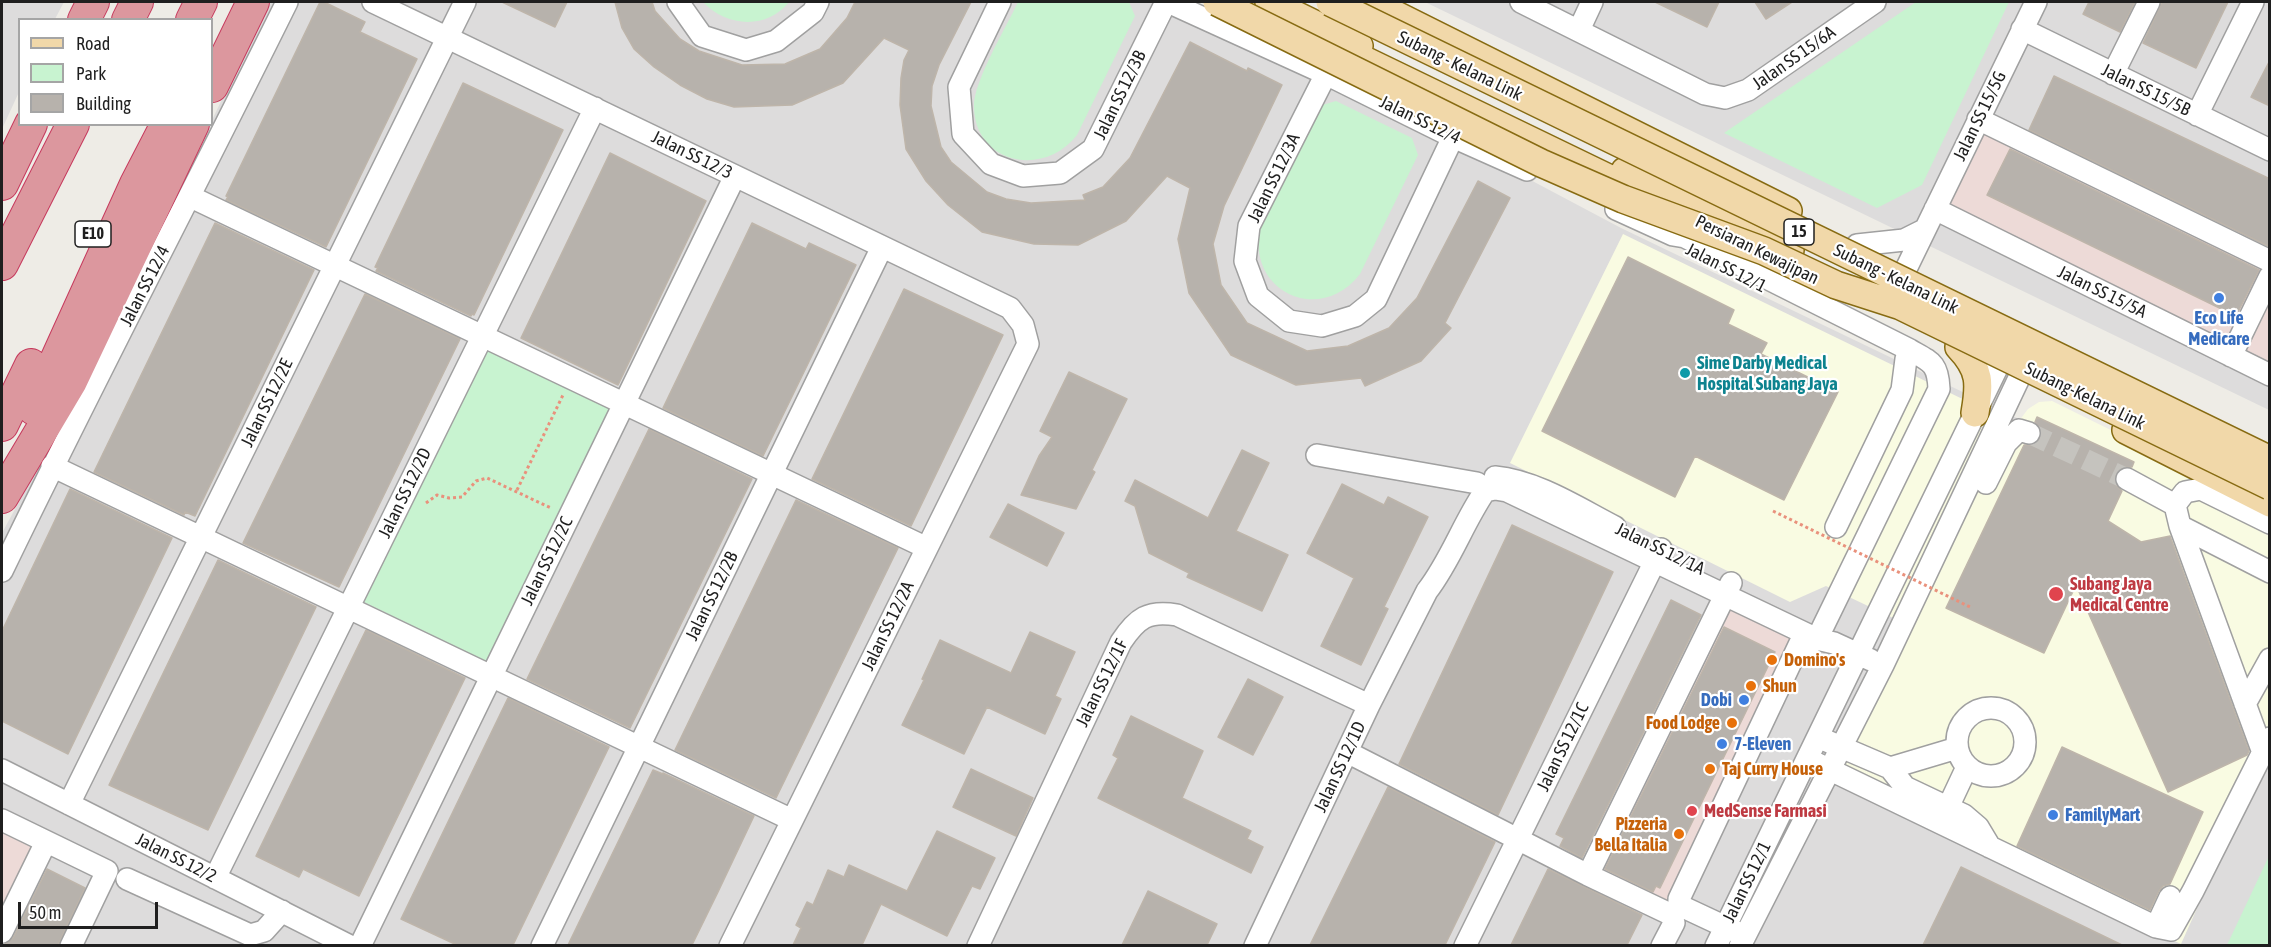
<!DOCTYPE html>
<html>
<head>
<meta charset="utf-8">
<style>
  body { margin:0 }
  #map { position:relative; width:2271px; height:947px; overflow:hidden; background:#eeece6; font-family:"Asap Condensed",sans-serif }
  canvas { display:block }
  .frame { position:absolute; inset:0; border:3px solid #1f1f1f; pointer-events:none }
  .legend { position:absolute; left:18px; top:18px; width:195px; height:108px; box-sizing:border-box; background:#fff; border:2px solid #a5a5a5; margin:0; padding:8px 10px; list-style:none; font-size:18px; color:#1f1f1f }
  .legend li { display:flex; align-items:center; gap:12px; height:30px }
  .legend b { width:30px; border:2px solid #a5a5a5 }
  .scale { position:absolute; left:18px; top:902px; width:140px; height:27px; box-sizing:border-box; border:3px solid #1f1f1f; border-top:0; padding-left:8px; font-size:18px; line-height:21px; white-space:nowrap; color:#1f1f1f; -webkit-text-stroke:4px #fff; paint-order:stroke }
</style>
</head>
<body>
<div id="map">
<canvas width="2271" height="947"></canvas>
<div class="frame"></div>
<ul class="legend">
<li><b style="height:8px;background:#f1d8a9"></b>Road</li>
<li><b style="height:16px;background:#c8f3d0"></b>Park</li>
<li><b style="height:16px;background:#b7b2ac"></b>Building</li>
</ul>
<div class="scale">50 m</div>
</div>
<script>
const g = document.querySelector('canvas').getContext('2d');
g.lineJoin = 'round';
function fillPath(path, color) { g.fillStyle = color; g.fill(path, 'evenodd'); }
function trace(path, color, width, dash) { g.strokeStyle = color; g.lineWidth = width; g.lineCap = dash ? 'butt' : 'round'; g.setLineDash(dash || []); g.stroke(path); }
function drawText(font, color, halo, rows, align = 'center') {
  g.font = font + ' "Asap Condensed",sans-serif'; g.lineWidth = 4.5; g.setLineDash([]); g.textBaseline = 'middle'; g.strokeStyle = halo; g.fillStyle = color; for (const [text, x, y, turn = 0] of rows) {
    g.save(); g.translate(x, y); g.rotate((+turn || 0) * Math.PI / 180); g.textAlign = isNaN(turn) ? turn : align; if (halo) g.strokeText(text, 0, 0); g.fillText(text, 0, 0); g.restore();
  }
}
fillPath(new Path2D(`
  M2 2H64L55 19 20 20 19 92 2 129Z
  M269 2H1195L1621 228 2269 539V945H2V533L89 373 209 125 212 124V120Z
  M1425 2H2269V410L1882 223Z`), '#dddcdc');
fillPath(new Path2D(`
  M1986 125 2269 265V368L1946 207Z
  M1730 596 1805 635 1671 910 1594 873Z
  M2 830 35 847 2 916Z`), '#eddad7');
fillPath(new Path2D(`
  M1623 234 2016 425 2028 409 2039 402 2052 401 2224 486 2216 507 2269 536V742L2257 775 2181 944 1835 784 1910 626 1826 586 1790 602 1510 463Z`), '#f9fbe2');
fillPath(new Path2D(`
  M703 2H702H789C767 30 726 27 703 2Z
  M1018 2H1129L1135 16 1077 135C1044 178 975 164 974 107 973 82 1007 26 1018 2Z
  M1916 2H2009L1922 185 1877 208 1724 133Z
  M1336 101 1412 138 1418 155 1360 274C1319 327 1244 290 1261 225L1319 106Z
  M489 347 612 407 487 662 364 602Z
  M2269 856V945H2227Z`), '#c8f3d0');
const building = new Path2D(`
  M320 2H324L365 22 360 32 417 59 326 247 226 200 228 197 226 196Z
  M502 2H567L555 27Z
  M615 2H652L655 11 680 39 699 51 742 65 785 64 820 49 847 18 855 2H971L939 65 932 86 931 106 941 147 951 162 987 192 1006 199 1031 203 1085 200 1083 195 1103 187 1130 158 1190 42 1247 71 1248 68 1282 85 1224 206 1213 244 1221 285 1247 323 1307 351 1348 346 1389 328 1417 298 1478 181 1510 198 1445 323 1451 328 1421 361 1365 386 1361 378 1296 385 1231 355 1189 293 1178 239 1190 188 1167 176 1126 221 1078 245 1034 244 982 232 948 205 926 181 906 149 900 105 901 78 904 60 909 50 884 38 843 83 792 105 734 107 707 99 680 85 654 67 634 49 622 28Z
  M1655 2H1719L1707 27Z
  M1755 2H1792L1766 19Z
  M2089 2H2135L2120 32 2083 14Z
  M2162 2H2228L2196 68 2143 43Z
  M2270 60V106L2251 97Z
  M2054 76 2270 179V247L2029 130Z
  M463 83 563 130 474 315 472 314 471 316 376 271 378 268 375 267Z
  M2010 149 2259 270 2236 316 1987 195Z
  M610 153 706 201 618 385 521 338Z
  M215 223 314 270 195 516 185 512 184 515 94 472Z
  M752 223 806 249 809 243 856 265 763 456 663 408Z
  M1628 257 1734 310 1728 324 1767 343 1761 354 1838 392 1784 500 1695 456 1675 497 1542 431Z
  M904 289 1003 335 911 526 812 479Z
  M365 294 460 339 339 587 243 543Z
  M1069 372 1127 399 1092 470 1095 472 1076 509 1021 495 1039 456 1052 437 1040 431Z
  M2037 417 2134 462 2132 467 2121 468 2116 473V485L2122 491 2108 521 2141 542 2170 536 2249 751 2247 755 2168 792 2076 585 2044 653 1946 608 2024 445H2032L2041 437V430L2035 422Z
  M649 429 752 479 630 728 527 679Z
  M1242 450 1269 463 1236 531 1288 555 1262 611 1187 577 1189 573 1149 553 1135 506 1125 501 1135 480 1208 518Z
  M1342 484 1384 505 1388 497 1428 517 1384 607 1388 609 1361 665 1321 646 1354 578 1307 553Z
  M70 489 172 538 68 754 2 721V631Z
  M796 500 898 548 776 798 675 750Z
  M1008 504 1064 533 1047 566 990 537Z
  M1512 525 1613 572 1498 815 1399 764Z
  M218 560 316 607 208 830 109 785Z
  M1671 600 1701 615 1582 858 1560 846 1564 838 1556 834Z
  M1724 627 1775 652 1660 888 1656 886 1653 892 1605 869Z
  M366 630 465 678 359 896 303 869 299 877 256 856Z
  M1030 632 1075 652 1055 696 1061 699 1045 734 987 707 964 754 902 725 924 680 922 679 940 640 1011 673Z
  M1248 679 1283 697 1253 755 1218 737Z
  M508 698 609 747 513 945H457L401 919Z
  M1131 716 1203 751 1182 798 1251 831 1247 839 1263 847 1251 873 1098 798 1118 758 1113 755Z
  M2062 747 2203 812 2170 884 2163 886 2159 891 2150 910 2017 846Z
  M971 769 1033 798 1016 836 953 807Z
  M653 770 663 774V773L754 816 718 892 692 945H568Z
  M1388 787 1495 842 1445 945H1310Z
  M937 831 995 858 980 889 972 886 947 936 881 904 862 945H793L801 928 796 925 807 902 813 905 828 870 844 877 849 865 907 891Z
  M1961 867 2122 945H1923Z
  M47 869 85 888 58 945H4L13 938Z
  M1548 869 1642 915 1627 945H1511Z
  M1148 891 1217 924 1207 945H1122Z`);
fillPath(building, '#b7b2ac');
trace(building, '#beb5aa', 1.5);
trace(new Path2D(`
  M2029 433 2127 479`), '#c5c3be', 21, [21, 10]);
const minor = new Path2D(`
  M373 2 1010 308 1023 325 1028 344 730 946
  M678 2 702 36 746 50 776 41 813 12 818 2
  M1000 2 959 87 963 134 991 164 1023 176 1060 173 1093 149 1166 2
  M1168 2 1326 74 1453 137 1527 170
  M1521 2 1705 94 1725 98 1748 90 1875 2
  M2022 29 2270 150
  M1579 30 1592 2
  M1326 74 1249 226 1245 261 1258 296 1289 321 1322 326 1355 316 1376 299 1453 137
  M2113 74 2149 2
  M2197 115 2253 2
  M1978 119 2270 261
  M191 197 927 548
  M1616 209 1673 235 1685 237 1910 350C1931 362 1938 363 1939 389L1817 639 1796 653
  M1935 209 2270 375
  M1857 245 1904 240 1924 230
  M1906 269 2036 2
  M2231 356 2270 276
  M1317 455 1477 483 1485 491
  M52 466 792 820
  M1495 477C1537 481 1578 508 1615 527
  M2127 479 2175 505 2180 526 2262 750
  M1986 483 2006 443 2019 430 2029 433
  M1485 491 1495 489 1507 491 1817 639 1834 643 1871 660
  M2175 505 2185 492 2201 489 2270 523
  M2180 526 2270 572
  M1836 527 1902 390 1906 359 1910 350
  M2 571C94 380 193 192 287 2
  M2245 704 2270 659
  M1957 742a34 34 0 1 1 68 0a34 34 0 1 1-68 0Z
  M1827 741 1890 768 1905 787 1964 815 1978 827 1990 847
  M1347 752 1588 875 1672 915 1674 923 1662 946
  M1816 763 2156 927 2171 930 2193 891 2270 738
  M1890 768 1957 748
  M2 770 350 946
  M69 804 465 2
  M1943 818 1967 767
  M2 820 107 871 71 946
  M1588 875 1731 583
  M215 878 595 108
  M127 879 250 935 264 931 282 911
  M2156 927 2170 897
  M2 932 46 842
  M1745 936 1683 907 1679 904V899L1801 641
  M360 946 735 176
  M542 946 882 247
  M978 946 1121 642C1137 618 1148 610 1177 615L1369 705
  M1255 946 1369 705 1427 591C1451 560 1463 523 1485 491
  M1465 946 1661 549
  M1716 946 1998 366
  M1740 946 1883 665 2020 376`);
const major = new Path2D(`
  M1269 2 1359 46
  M1370 2 1788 211
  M1335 46 1641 194
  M1625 171 1790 250
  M1959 347C1981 370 1980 384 1975 413
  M2126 430 2270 503`);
const highway = new Path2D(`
  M84 20 93 2
  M128 20 137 2
  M192 20 201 2
  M212 86 253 2
  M2 184 31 124
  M2 264 73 124
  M34 409 136 184 167 124
  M2 425 31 365
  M2 497 71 381 193 124`);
trace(minor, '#a0a0a0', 24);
trace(major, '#876b12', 30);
trace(highway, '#c63a5d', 34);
trace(new Path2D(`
  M517 490 563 395
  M426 503 437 495 449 498 462 497 476 481 487 478 551 508`), '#e9917c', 3, [3, 3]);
trace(minor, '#fff', 21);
trace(major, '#f1d8a9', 27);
trace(highway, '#dc979e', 32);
const majorBridge = new Path2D(`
  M1217 2 1541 163 1623 199 1764 251 1836 285 1901 306 2270 486
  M1330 2 2270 460`);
trace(majorBridge, '#876b12', 30, []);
trace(new Path2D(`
  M1773 511 1970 607`), '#e9917c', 3, [3, 3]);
trace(majorBridge, '#f1d8a9', 27);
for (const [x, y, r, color] of [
  [2219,298,6,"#3f7fe0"],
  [1685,373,6,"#0f9aa8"],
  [2056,594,8,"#e0444e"],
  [1772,660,6,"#e8710a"],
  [1751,686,6,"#e8710a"],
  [1744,700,6,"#3f7fe0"],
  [1732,723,6,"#e8710a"],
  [1722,744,6,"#3f7fe0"],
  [1710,769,6,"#e8710a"],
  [1692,811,6,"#e0444e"],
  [2053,815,6,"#3f7fe0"],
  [1679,834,6,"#e8710a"]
]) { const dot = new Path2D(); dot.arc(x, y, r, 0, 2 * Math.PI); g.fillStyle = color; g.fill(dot); trace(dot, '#fff', 2); }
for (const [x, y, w] of [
  [1799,232,30],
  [93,234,36]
]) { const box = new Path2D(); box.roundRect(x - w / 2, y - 13, w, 26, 4.5); g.fillStyle = '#fff'; g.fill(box); trace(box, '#1f1f1f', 1.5); }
drawText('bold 16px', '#1f1f1f', null, [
  ["15",1799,232],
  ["E10",93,234]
]);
drawText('18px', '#1f1f1f', '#fff', [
  ["Jalan SS 15/6A",1794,58,-35],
  ["Subang - Kelana Link",1460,66,26],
  ["Jalan SS 15/5B",2146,90,26],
  ["Jalan SS 12/3B",1120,95,-64],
  ["Jalan SS 15/5G",1980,116,-64],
  ["Jalan SS 12/4",1420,120,26],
  ["Jalan SS 12/3",692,155,26],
  ["Jalan SS 12/3A",1274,178,-64],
  ["Persiaran Kewajipan",1757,250,26],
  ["Jalan SS 12/1",1726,268,27],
  ["Subang - Kelana Link",1896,279,26],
  ["Jalan SS 12/4",145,286,-63],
  ["Jalan SS 15/5A",2102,292,26],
  ["Subang-Kelana Link",2085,396,26],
  ["Jalan SS 12/2E",267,403,-64],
  ["Jalan SS 12/2D",405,493,-64],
  ["Jalan SS 12/1A",1660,549,26],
  ["Jalan SS 12/2C",547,561,-64],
  ["Jalan SS 12/2B",712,596,-64],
  ["Jalan SS 12/2A",888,626,-64],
  ["Jalan SS 12/1F",1102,683,-64],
  ["Jalan SS 12/1C",1563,747,-64],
  ["Jalan SS 12/1D",1340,767,-65],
  ["Jalan SS 12/2",176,858,27],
  ["Jalan SS 12/1",1747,882,-64]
]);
drawText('bold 18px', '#366cbe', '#fff', [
  ["Eco Life",2219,318,"center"],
  ["Medicare",2219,339,"center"],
  ["Dobi",1732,700,"right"],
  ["7-Eleven",1734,744],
  ["FamilyMart",2065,815]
], 'left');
drawText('bold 18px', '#0d838f', '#fff', [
  ["Sime Darby Medical",1697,363],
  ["Hospital Subang Jaya",1697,384]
], 'left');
drawText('bold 18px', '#be3a42', '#fff', [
  ["Subang Jaya",2070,584],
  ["Medical Centre",2070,605],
  ["MedSense Farmasi",1704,811]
], 'left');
drawText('bold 18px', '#c56008', '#fff', [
  ["Domino's",1784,660],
  ["Shun",1763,686],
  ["Food Lodge",1720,723,"right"],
  ["Taj Curry House",1722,769],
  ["Pizzeria",1667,824,"right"],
  ["Bella Italia",1667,845,"right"]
], 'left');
</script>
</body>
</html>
